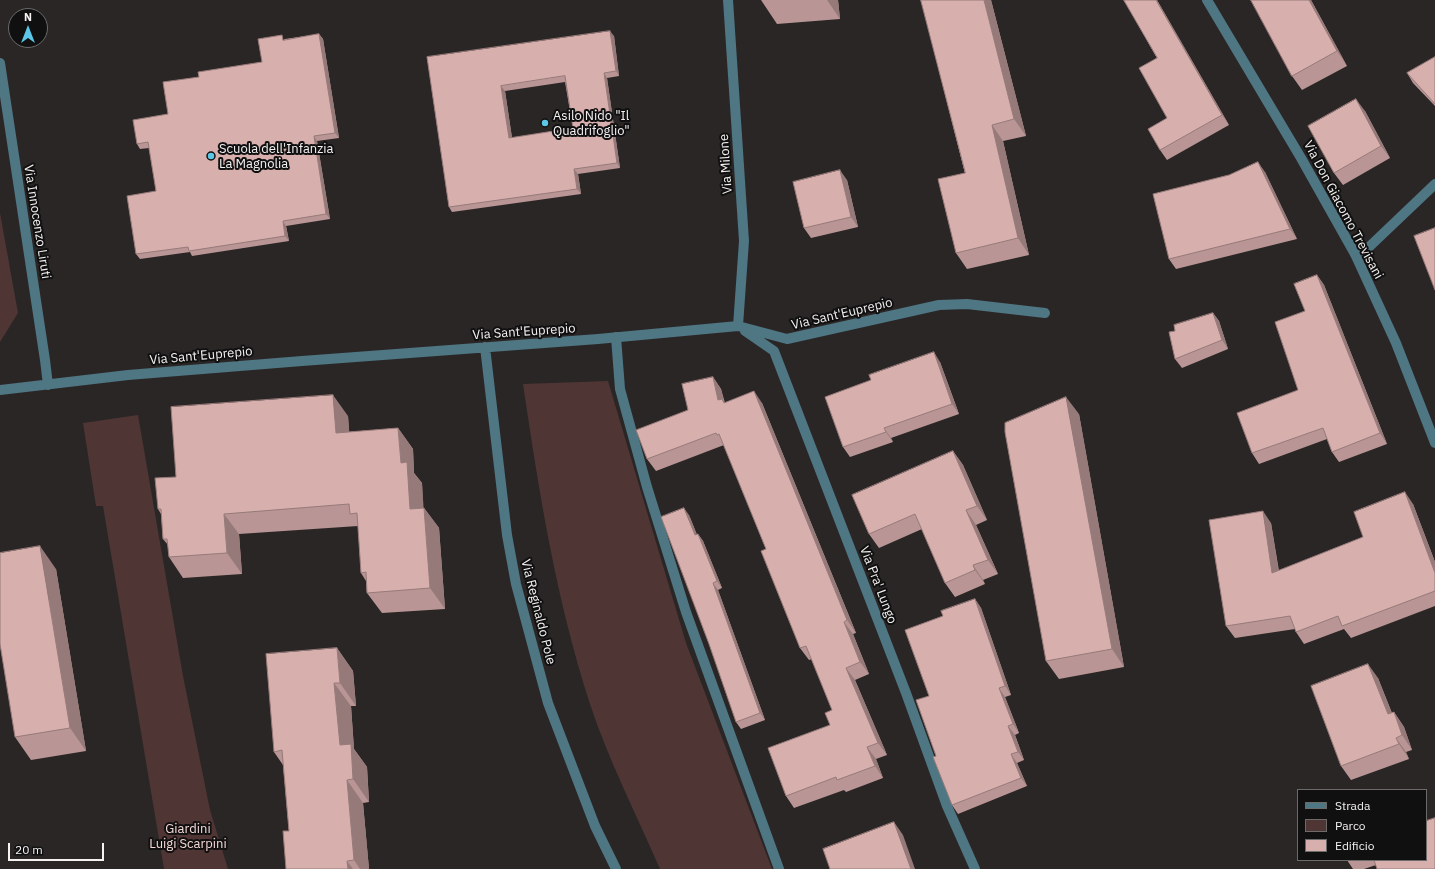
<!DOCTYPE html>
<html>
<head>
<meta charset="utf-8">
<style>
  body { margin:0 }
  #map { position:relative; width:1435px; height:869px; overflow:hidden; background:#2a2626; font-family:"IBM Plex Sans",sans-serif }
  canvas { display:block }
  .legend { position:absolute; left:1297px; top:789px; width:130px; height:72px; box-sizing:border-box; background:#111010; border:1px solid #6c6b6a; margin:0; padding:5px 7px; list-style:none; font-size:12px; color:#f5f3f2 }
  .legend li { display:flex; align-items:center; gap:8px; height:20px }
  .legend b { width:20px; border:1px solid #6c6b6a }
  .north { position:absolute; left:8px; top:8px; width:40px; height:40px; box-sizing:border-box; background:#111010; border:1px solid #6c6b6a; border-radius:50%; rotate:0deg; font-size:11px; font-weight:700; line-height:16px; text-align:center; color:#f5f3f2 }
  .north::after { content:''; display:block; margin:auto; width:14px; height:18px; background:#5cc7e7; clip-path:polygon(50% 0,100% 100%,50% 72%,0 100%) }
  .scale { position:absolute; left:8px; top:843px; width:96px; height:18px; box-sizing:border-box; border:2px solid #f5f3f2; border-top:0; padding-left:5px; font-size:12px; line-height:14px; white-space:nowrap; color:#f5f3f2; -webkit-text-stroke:3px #111010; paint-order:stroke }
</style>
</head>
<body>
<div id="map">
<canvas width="1435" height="869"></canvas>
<ul class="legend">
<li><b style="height:5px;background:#4f7683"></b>Strada</li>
<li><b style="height:11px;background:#4f3534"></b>Parco</li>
<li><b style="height:11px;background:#d7afad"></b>Edificio</li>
</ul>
<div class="north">N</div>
<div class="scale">20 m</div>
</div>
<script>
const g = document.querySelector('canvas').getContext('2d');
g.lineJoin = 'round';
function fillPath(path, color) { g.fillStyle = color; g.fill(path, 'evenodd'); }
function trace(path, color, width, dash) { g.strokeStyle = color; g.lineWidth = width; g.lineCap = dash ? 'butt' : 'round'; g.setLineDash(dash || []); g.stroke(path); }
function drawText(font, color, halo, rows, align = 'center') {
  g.font = font + ' "IBM Plex Sans",sans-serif'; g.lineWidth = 4; g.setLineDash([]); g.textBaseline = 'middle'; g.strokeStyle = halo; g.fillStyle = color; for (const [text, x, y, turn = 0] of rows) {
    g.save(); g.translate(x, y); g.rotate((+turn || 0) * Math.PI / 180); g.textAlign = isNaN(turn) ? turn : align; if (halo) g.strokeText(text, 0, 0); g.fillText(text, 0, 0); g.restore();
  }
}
fillPath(new Path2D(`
  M0 213 18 313 0 342Z
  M608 381 686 643 772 869H660C637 816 608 759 590 704 556 600 539 492 523 384Z
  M138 415 183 676 210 810 228 869H164L103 506H96L83 423Z`), '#4f3534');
trace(new Path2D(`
  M616 337 620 389 647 487 686 612 779 869`), '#4f7683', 10);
trace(new Path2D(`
  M728 0 744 241 738 326
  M0 63 45 360 48 385
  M1355 254 1369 247 1435 184
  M745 331 774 351 906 693 947 806 975 869
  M485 347 507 535 516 584 548 703 595 826 616 869
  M0 390 128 375 302 361 598 339 738 326 787 339 939 305 967 304 1045 313`), '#4f7683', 10);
trace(new Path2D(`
  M1207 0 1301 158 1355 254 1396 343 1435 443`), '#4f7683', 10);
fillPath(new Path2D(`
  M761 0H838L840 19 777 24Z
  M921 0H991L1026 136 1003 141 1029 255 967 269 956 253 965 173Z
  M1124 0H1157L1229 125 1167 160 1160 150 1167 118 1157 58Z
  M1251 0H1311L1347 66 1302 90 1292 76Z
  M319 34 323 39 339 138 317 141 330 219 286 226 289 241 192 256 190 252 140 259 136 254 156 191 149 148 140 149 137 144 168 114 199 77 262 62 285 39Z
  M614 36 619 76 607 78 620 168 578 174 581 194 452 212 449 207 427 57ZM565 82 573 128 512 138 505 91Z
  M1435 57V106L1413 83 1407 73Z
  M1365 111 1390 158 1343 185 1334 173Z
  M1265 172 1297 239 1176 269 1169 259Z
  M847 180 858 227 811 238 804 228Z
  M1317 275 1324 285 1387 444 1339 462 1332 452 1327 439 1259 464 1252 453 1298 390 1305 311Z
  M1213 313 1219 321 1228 349 1182 368 1175 359V331Z
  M940 362 959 414 891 438 893 442 850 457 843 447Z
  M713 377 721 389 725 403H762L856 633 853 634 869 674 855 680 887 755 876 759 883 778 846 792 844 790 794 808 786 796 830 725 832 710 812 659 809 660 800 648 766 549 724 445 656 471 647 459 688 410Z
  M1079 414 1124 667 1059 679 1046 661Z
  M348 416 349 432 398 428 413 449 414 473 422 483 423 508H424L439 528 445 609 382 613 367 593 366 581 361 573 358 526 239 534 242 574 183 578 169 557 168 545 163 539 161 514 158 509 176 477Z
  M953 451 963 465 987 520 976 525 998 574 983 580 985 584 955 597 945 583 922 529 879 548 869 534Z
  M1413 504 1435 562V606L1351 638 1344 629 1304 644 1296 632 1295 629 1235 638 1226 626 1271 523 1279 571 1363 537Z
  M689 515 697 535 698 534 703 541 722 588 718 590 765 720 741 729 736 722Z
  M56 569 86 751 31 760 15 737Z
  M975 599 981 608 1011 695 1005 697 1019 733 1015 735 1024 760 1017 763 1027 786 958 814 952 805 936 756 943 616Z
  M337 648 353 671 356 706H351L354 749 367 767 369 802 363 803 369 869H286L289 831 283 765 274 752Z
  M1378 678 1392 713 1394 712 1404 727 1412 750 1406 752 1409 759 1351 780 1341 766Z
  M1347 860H1426L1376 865 1364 869H1353Z`), '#b99695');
fillPath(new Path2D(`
  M827 0H838L840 19Z
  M984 0H991L1026 136 1014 119Z
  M1156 0H1157L1229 125 1222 115Z
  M1309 0H1311L1347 66 1337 51Z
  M610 31 614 36 619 76 616 71Z
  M319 34 323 39 339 138 335 133Z
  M604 73 607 78 620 168 617 163Z
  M501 86 505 91 513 144 509 138Z
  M1356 99 1365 111 1390 158 1381 146Z
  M992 125 1003 141 1029 255 1018 238Z
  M314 136 317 141 330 219 326 214Z
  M1258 162 1265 172 1297 239 1290 229Z
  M574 169 578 174 581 194 577 189Z
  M840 170 847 180 858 227 851 217Z
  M283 221 286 226 289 241 285 236Z
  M1317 275 1324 285 1387 444 1380 433Z
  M1213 313 1219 321 1228 349 1222 340Z
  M934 352 940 362 959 414 952 404Z
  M713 377 721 389 724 402 731 411 718 400Z
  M754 391 762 403 856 633 847 620Z
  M333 395 348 416 351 454 336 433Z
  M1066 397 1079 414 1124 667 1112 649Z
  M398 428 413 449 414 473 422 483 425 530 410 509 401 463Z
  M884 428 891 438 893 442 886 432Z
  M953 451 963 465 987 520 977 506Z
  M1405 492 1413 504 1435 562V573Z
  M424 508 439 528 445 609 430 588Z
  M684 508 689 515 700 542 695 535Z
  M966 510 976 525 998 574 988 560Z
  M1263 511 1271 523 1281 586 1272 573Z
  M224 514 239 534 242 574 227 553Z
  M698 534 703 541 722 588 717 581Z
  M40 546 56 569 86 751 70 728Z
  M973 565 983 580 985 584 975 570Z
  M713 583 718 590 765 720 760 713Z
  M975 599 981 608 1011 695 1005 686Z
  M844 622 853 634 869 674 860 662Z
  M337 648 353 671 356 706 340 683Z
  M1368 664 1378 678 1398 729 1388 714Z
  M846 668 855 680 887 755 878 743Z
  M334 683 351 706 354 749 367 767 369 802 353 779 340 745Z
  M999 688 1005 697 1019 733 1013 724Z
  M1394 712 1404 727 1412 750 1402 735Z
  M1008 726 1015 735 1024 760 1018 752Z
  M1396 738 1406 752 1409 759 1399 744Z
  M867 747 876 759 883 778 875 766Z
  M1011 754 1017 763 1027 786 1021 778Z
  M347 780 363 803 369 869H360L354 860Z
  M894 822 903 835 915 869H911Z
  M347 861 353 869H348Z`), '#967a79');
const building = new Path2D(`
  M921 0H984L1014 119 992 125 1018 238 956 253 938 179 965 173Z
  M1124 0H1156L1222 115 1160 150 1148 129 1167 118 1139 68 1157 58Z
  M1251 0H1309L1337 51 1292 76Z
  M610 31 616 71 604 73 617 163 574 169 577 189 449 207 427 57ZM565 76 573 128 509 138 501 86Z
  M319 34 335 133 314 136 326 214 283 221 285 236 189 251 188 247 136 254 127 196 156 191 148 142 137 144 133 120 168 114 163 82 199 77 198 72 262 62 258 39 282 35 283 40Z
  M1435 57V104L1407 73Z
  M1356 99 1381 146 1334 173 1308 126Z
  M1258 162 1290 229 1169 259 1153 194 1229 175Z
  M840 170 851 217 804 228 793 182Z
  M1435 228V290L1414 236Z
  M1317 275 1380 433 1332 452 1323 428 1252 453 1237 413 1298 390 1275 322 1305 311 1294 284Z
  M1213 313 1222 340 1175 359 1169 332 1175 331 1174 325Z
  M934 352 952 404 884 428 886 432 843 447 825 397 871 380 869 375Z
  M713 377 718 400 722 399 724 403 754 391 847 620 844 622 860 662 846 668 878 743 867 747 875 766 837 780 836 777 786 796 768 748 830 725 825 713 832 710 806 646 800 648 761 551 766 549 719 434 717 435 716 433 647 459 636 430 688 410 682 384Z
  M333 395 336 433 398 428 401 463 407 462 410 509 424 508 430 588 367 593 366 572 361 573 357 513 350 514 349 504 224 514 227 553 169 557 167 539H163L161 509H158L155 478 176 477 171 407Z
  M1066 397 1112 649 1046 661 1005 432V423Z
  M953 451 977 506 966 510 988 560 973 565 975 570 945 583 915 514 869 534 852 495Z
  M1405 492 1435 573V591L1342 626 1338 616 1296 632 1290 616 1226 626 1209 520 1263 511 1272 573 1363 537 1354 512Z
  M684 508 695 535 698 534 717 581 713 583 760 713 736 722 709 644 661 517Z
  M40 546 70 728 15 737 0 644V553Z
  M975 599 1005 686 999 688 1013 724 1008 726 1018 752 1011 754 1021 778 952 805 933 757 936 756 916 700 929 696 905 630 943 616 941 611Z
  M337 648 340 683H334L340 745 351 744 353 779 347 780 354 860 347 861 348 869H286L283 831H289L282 750 274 752 266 654Z
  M1368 664 1388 714 1394 712 1402 735 1396 738 1399 744 1341 766 1311 686Z
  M1435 818V869H1377L1374 860H1426V821Z
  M894 822 911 869H830L823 849Z`);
fillPath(building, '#d7afad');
trace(building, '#967a79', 1);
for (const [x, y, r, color] of [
  [545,123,4,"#5cc7e7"],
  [211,156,4,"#5cc7e7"]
]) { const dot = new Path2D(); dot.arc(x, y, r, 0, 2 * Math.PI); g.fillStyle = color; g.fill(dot); trace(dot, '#111010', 1.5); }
drawText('13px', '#f5f3f2', '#111010', [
  ["Asilo Nido \"Il",553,116],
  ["Quadrifoglio\"",553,131],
  ["Scuola dell'Infanzia",219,149],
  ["La Magnolia",219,164]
], 'left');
drawText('13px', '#f5f3f2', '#111010', [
  ["Via Milone",726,164,-94],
  ["Via Don Giacomo Trevisani",1343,210,62],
  ["Via Innocenzo Liruti",37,222,81],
  ["Via Sant'Euprepio",842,314,-13],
  ["Via Sant'Euprepio",524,332,-4],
  ["Via Sant'Euprepio",201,356,-5],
  ["Via Pra' Lungo",878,585,69],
  ["Via Reginaldo Pole",538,612,76]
]);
drawText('13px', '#f6dad8', '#111010', [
  ["Giardini",188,829],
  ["Luigi Scarpini",188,844]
]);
</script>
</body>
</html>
